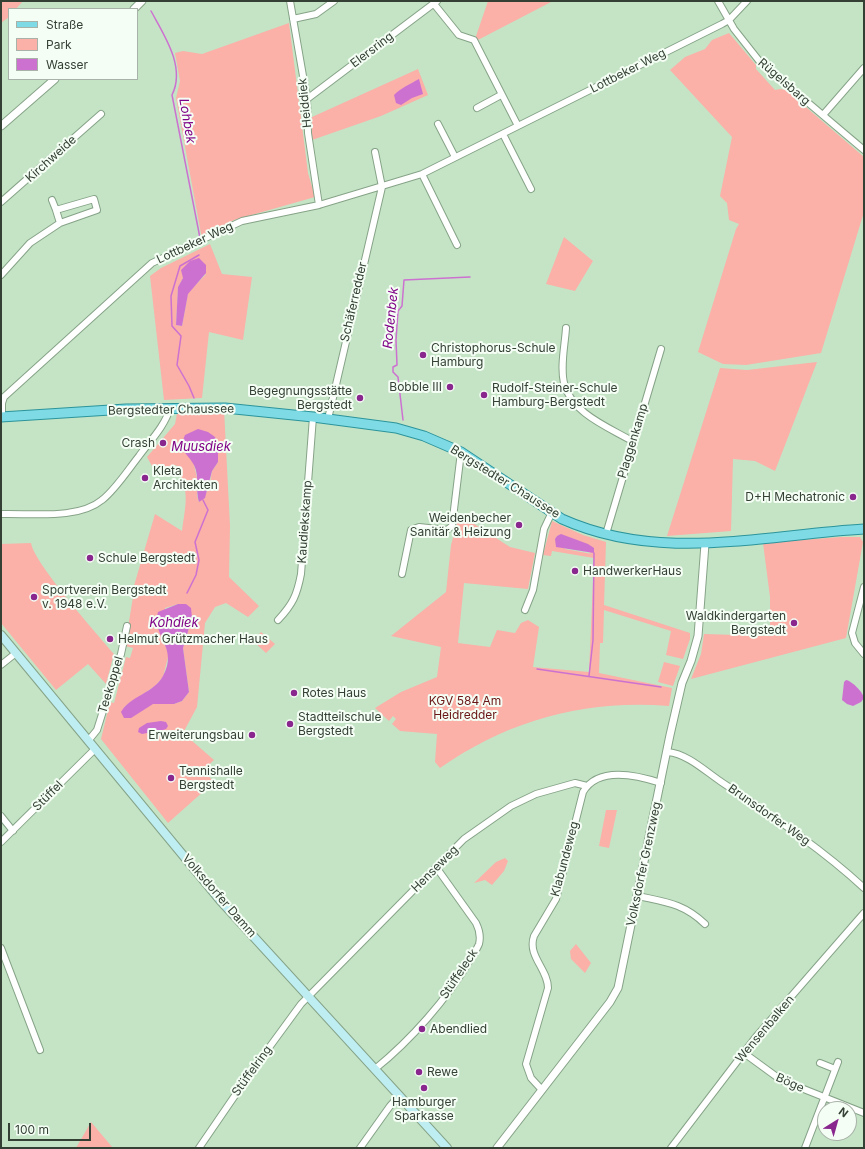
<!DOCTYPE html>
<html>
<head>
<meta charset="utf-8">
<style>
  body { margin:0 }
  #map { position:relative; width:865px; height:1149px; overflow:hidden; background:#c5e4c6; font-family:Inter,sans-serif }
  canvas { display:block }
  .frame { position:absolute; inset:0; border:2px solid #344034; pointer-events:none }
  .legend { position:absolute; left:8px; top:8px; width:130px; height:72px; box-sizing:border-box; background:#f5fef5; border:1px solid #a8b2a8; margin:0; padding:5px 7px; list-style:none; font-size:12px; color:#344034 }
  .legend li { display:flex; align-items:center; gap:8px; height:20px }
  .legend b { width:20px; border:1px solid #a8b2a8 }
  .north { position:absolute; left:817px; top:1101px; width:40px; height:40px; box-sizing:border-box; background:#f5fef5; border:1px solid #a8b2a8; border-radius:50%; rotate:37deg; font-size:11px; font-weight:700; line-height:16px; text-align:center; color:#344034 }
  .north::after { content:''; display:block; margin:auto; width:14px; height:18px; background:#8a278f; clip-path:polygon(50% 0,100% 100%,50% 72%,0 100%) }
  .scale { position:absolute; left:8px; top:1123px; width:83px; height:18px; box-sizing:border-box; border:2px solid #344034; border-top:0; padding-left:5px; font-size:12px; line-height:14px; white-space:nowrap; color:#344034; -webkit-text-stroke:3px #f5fef5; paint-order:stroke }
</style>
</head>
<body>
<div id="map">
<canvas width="865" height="1149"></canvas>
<div class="frame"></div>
<ul class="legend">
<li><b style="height:5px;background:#7edae4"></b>Straße</li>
<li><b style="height:11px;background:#fbb0a8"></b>Park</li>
<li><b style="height:11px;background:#cd71d1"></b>Wasser</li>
</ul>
<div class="north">N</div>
<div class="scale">100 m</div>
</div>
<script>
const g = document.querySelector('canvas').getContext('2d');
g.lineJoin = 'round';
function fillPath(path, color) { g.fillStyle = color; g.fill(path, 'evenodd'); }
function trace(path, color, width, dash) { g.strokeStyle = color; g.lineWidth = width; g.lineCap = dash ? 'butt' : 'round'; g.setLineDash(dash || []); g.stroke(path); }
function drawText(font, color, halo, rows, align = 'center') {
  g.font = font + ' Inter,sans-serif'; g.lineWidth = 4; g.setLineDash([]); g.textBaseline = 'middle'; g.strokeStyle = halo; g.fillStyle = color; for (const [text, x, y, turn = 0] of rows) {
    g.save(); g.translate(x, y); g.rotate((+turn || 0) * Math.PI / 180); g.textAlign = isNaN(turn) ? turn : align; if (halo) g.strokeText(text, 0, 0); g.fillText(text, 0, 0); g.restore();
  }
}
fillPath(new Path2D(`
  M1 1H23L16 9H9V17L1 23Z
  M488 1H553L474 42Z
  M289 23 308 173 315 197 234 220 202 239 176 98 180 81 175 53 183 51 202 54Z
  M729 33 756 65V69L775 90 780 89 786 90 864 157V212L821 353 746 365 723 364 698 352 736 229 739 224 729 220 727 203 720 196 732 137 670 70 685 57 705 49 712 40Z
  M418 69 428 95 381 116 312 140V117Z
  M564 237 593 261 575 291 546 284Z
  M210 244 222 274 252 277 243 340 209 332 202 398 164 400 150 276 161 268ZM206 274 188 293 182 326 176 325 178 287 183 278Z
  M817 362 775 471 755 461 733 459 731 531 667 536 720 368 747 370Z
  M178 409H224L230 526 229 577 259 606 248 617 226 603 215 607 205 623 197 707 183 733 214 760 203 770 214 782 168 823 101 739 110 702 114 703 126 657 130 658 133 648 125 646 133 597 131 596 155 514 182 531C186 501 190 493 176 465L157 475 147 457 175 424ZM218 462 212 471 209 489 199 502 197 496V478L194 465ZM178 604H186L192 618 183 648 189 692 182 701 174 704H153L124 707 155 686 163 677 169 653 165 643V608Z
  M459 516 468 520 510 547 535 553 528 589 464 583 458 643 490 647 497 630 515 633 521 623 528 620 539 627 533 667 589 672 594 558 552 551 551 556 543 555 552 521 583 535 606 542 604 605 690 633V639L683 659 666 655 671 631 604 610 603 643H600L599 673 672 688 669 706C586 699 508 720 440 768L435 762 437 734 400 731 392 724 396 719 393 716 389 721 375 708 401 692 437 677 441 647 391 636 446 592 451 545ZM559 535 592 554 565 549 556 537Z
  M841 537H860L863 542 846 638 691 679 701 654 704 634 770 636V597L763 543Z
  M31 543C34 563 97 634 114 654L106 684 88 664 56 690 1 623V544Z
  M261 632 275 644 266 653 253 641Z
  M664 662 680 666 673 686 658 682Z
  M606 810H617L609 848 599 846Z
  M505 858 508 861 504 871 492 885 485 880 474 883 496 862Z
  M576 944 591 963 585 973 571 959 570 951Z
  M91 1122 113 1148H76Z`), '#fbb0a8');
fillPath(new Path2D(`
  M419 79 423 94 412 98 401 105 396 103 394 95C401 88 410 84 419 79Z
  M199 258 206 265V273L188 294 182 326 176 325 178 287 183 278 181 270 190 261Z
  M198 429 208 432 215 437 218 445V462L212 471 205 498 199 502C195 490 200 477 194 465 187 452 178 452 185 435Z
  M561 534 588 544 594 548V553L556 547 555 539 557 536Z
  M178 604H186L191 608 192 618 183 648 189 692 182 701 174 704H153L131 718H124L121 712C130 696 154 693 163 676 179 647 151 636 158 612Z
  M846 680C852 681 863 692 864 698L861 702 853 706 847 704 842 700 844 682Z
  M161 721 166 722 168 726 166 729 156 732 157 738 152 732 142 734 138 732 139 728 147 723Z`), '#cd71d1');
trace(new Path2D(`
  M151 11C164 35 186 67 172 95L200 238
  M194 398 189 386 177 365 181 336 172 326 171 296 180 266 199 255
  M403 420 398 377 393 372V367L397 365 396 340 398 311 402 306 404 280 470 277
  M187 593 196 575 199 560 195 542 208 510 203 500
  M537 669 661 687
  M589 676 593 640 594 553`), '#cd71d1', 1.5);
const minor = new Path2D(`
  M290 1 307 99 308 133 319 205
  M718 1 734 29 760 62 864 150
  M434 4 459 35 474 40 518 126
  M293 19 316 14 334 1
  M307 99 437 1
  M477 108 501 95
  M823 115 864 68
  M438 124 455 157
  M503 134 531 189
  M422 174 457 245
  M94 199 97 210 60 223 56 210Z
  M52 200 56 210
  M1 202 101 114
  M1 275 30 243 60 223
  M566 328C565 345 560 366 564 383 571 413 608 427 632 441
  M2 417V403L4 397 152 263 242 221 319 205 422 174 722 24 729 20 747 1
  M328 419 382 187 375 152
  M1 514C31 513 78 520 102 500 115 490 128 470 139 456 150 441 165 426 170 408
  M606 534 661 349
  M402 574 411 530 419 527 447 530 452 526 461 452
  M864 587 852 633 855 643 864 654
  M525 610 533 590 544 529 552 512
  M278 620C293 604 297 595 301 574L313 417
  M1 665 16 653
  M88 741 97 730 121 654 127 626
  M668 752C687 754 704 770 720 781 769 814 821 848 864 888
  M1 816 13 831
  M1 842 95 749
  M638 896C665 902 683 903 705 924
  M1 948 40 1050
  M744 1053 781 1080 864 1113
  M820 1063 835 1069
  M375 1069C411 1040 447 999 470 960 473 955 477 949 479 944 481 936 479 929 476 923L436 867
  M542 1090 531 1078 526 1064 548 988C548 969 527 956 534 936L556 899 583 792C598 766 637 775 661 783
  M199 1148 249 1075 301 1004 464 839 511 806 536 794 575 783 587 786
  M360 1148 390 1106 399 1096
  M671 1148 755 1038 864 913
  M805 1148 838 1062`);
const tertiary = new Path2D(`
  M134 9 142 1
  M1 126 55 79
  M497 1148 610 1002 618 988 670 735 682 683 691 661 698 636 705 544`);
const secondary = new Path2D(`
  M1 635 220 900 447 1148`);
const primary = new Path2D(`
  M1 417 126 409 225 408 313 417 396 428 424 436 461 452 562 519C660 563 762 535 864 529`);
trace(minor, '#86a387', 8);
trace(tertiary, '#86a387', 9);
trace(secondary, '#86a387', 10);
trace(primary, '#2c949b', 11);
trace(minor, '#fff', 6);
trace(tertiary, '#fff', 7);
trace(secondary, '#beedf2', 8);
trace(primary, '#7edae4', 9);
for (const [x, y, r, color] of [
  [423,355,4,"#8a278f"],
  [450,387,4,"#8a278f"],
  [484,395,4,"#8a278f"],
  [360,398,4,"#8a278f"],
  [163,443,4,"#8a278f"],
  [145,478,4,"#8a278f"],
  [853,497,4,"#8a278f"],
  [519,525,4,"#8a278f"],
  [90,558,4,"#8a278f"],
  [575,571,4,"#8a278f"],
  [34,597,4,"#8a278f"],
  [794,623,4,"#8a278f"],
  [110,639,4,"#8a278f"],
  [294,693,4,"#8a278f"],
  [290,724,4,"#8a278f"],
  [252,735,4,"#8a278f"],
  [171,778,4,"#8a278f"],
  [422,1029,4,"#8a278f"],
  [419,1072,4,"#8a278f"],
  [424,1088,4,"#8a278f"]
]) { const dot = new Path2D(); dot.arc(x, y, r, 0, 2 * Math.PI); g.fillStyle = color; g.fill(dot); trace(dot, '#f5fef5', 1.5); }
drawText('12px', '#344034', '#f5fef5', [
  ["Elersring",372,50,-37],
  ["Lottbeker Weg",628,71,-27],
  ["Rügelsbarg",784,82,41],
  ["Heiddiek",305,103,-96],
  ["Kirchweide",51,159,-42],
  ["Lottbeker Weg",195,243,-25],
  ["Schäferredder",354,302,-77],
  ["Bergstedter Chaussee",171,410,-1],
  ["Plaggenkamp",633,441,-73],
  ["Bergstedter Chaussee",505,482,32],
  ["Kaudiekskamp",305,522,-86],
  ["Teekoppel",111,685,-73],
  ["Stüffel",48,796,-45],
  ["Brunsdorfer Weg",769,815,35],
  ["Klabundeweg",565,859,-75],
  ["Volksdorfer Grenzweg",644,864,-78],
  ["Henseweg",435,869,-45],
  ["Volksdorfer Damm",219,896,49],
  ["Stüffeleck",459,974,-56],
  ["Wensenbalken",765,1029,-50],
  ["Stüffelring",252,1071,-54],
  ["Böge",790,1083,24]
]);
drawText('12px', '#344034', '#f5fef5', [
  ["Christophorus-Schule",431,348],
  ["Hamburg",431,362],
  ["Bobble III",442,387,"right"],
  ["Rudolf-Steiner-Schule",492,388],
  ["Hamburg-Bergstedt",492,402],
  ["Begegnungsstätte",352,391,"right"],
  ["Bergstedt",352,405,"right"],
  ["Crash",155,443,"right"],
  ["Kleta",153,471],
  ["Architekten",153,485],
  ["D+H Mechatronic",845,497,"right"],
  ["Weidenbecher",511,518,"right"],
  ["Sanitär & Heizung",511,532,"right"],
  ["Schule Bergstedt",98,558],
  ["HandwerkerHaus",583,571],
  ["Sportverein Bergstedt",42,590],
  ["v. 1948 e.V.",42,604],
  ["Waldkindergarten",786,616,"right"],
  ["Bergstedt",786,630,"right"],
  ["Helmut Grützmacher Haus",118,639],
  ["Rotes Haus",302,693],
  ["Stadtteilschule",298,717],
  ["Bergstedt",298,731],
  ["Erweiterungsbau",244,735,"right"],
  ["Tennishalle",179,771],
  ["Bergstedt",179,785],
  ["Abendlied",430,1029],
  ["Rewe",427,1072],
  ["Hamburger",424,1102,"center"],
  ["Sparkasse",424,1116,"center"]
], 'left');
drawText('12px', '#6a1516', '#f5fef5', [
  ["KGV 584 Am",465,701],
  ["Heidredder",465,715]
]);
drawText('italic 13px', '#800287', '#f5fef5', [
  ["Lohbek",187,121,80],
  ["Rodenbek",391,318,-84],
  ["Muusdiek",201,447],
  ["Kohdiek",174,623]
]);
</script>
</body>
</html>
